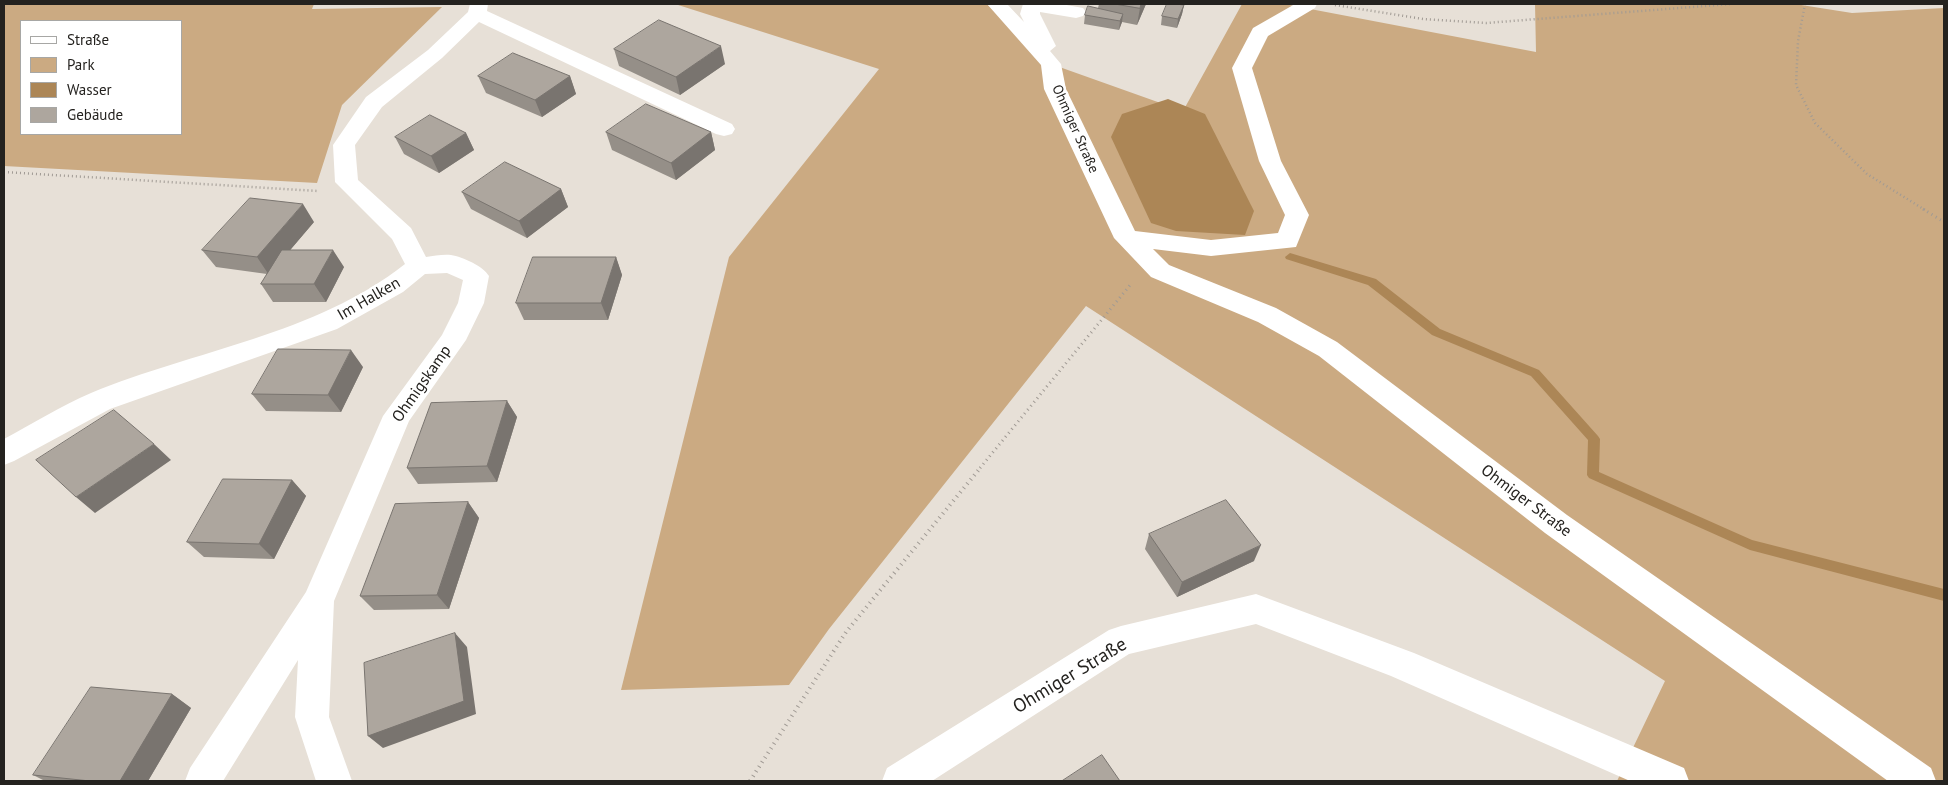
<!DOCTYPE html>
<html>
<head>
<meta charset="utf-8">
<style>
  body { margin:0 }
  #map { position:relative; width:1948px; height:785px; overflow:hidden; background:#e7e0d7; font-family:"PT Sans",sans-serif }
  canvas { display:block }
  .frame { position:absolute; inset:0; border:5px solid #24221f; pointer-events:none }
  .legend { position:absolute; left:20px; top:20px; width:162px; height:115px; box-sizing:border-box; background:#fff; border:1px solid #a7a7a5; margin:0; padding:6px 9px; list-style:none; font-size:15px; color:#24221f }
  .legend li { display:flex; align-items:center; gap:10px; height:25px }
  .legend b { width:25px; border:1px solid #a7a7a5 }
</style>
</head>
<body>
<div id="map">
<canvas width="1948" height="785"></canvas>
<div class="frame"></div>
<ul class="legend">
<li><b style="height:6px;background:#fff"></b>Straße</li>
<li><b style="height:14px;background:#cbaa82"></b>Park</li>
<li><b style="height:14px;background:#ac8656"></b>Wasser</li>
<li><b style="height:14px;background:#ada69e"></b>Gebäude</li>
</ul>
</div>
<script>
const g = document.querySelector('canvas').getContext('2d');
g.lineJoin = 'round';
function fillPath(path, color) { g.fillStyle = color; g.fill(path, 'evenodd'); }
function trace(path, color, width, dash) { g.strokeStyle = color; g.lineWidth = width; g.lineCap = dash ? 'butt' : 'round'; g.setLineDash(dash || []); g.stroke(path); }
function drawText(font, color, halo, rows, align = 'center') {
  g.font = font + ' "PT Sans",sans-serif'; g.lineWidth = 5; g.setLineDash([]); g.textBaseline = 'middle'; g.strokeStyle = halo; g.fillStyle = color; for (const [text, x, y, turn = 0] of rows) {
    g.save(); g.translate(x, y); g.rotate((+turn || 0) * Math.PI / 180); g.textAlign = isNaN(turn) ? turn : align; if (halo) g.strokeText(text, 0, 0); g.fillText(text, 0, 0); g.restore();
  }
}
fillPath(new Path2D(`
  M4 4H314L312 9 442 7 342 105 317 183 4 166ZM21 21H181V134H21Z
  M675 4H987L1051 64 1183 111 1242 4H1284L1536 52 1535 4H1795L1852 13 1944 8V781H1617L1665 681 1086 306 829 629 789 685 621 690 729 257 879 69Z`), '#cbaa82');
fillPath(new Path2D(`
  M1168 99 1205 114 1254 211 1245 235 1176 231 1151 223 1111 137 1122 114Z`), '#ac8656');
fillPath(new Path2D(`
  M1290 253 1376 279 1440 329 1539 370 1598 436 1600 439 1599 472 1752 540 1944 589V601L1750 550 1589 478 1587 475 1588 440 1531 376 1432 335 1368 285 1286 259 1285 257Z`), '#ac8656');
trace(new Path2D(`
  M1805 4 1798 41 1796 85 1815 123 1867 174 1925 210
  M1335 5 1423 19 1486 23 1731 4
  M4 172 318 191`), '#a09a94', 2.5, [1, 3]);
trace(new Path2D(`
  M1923 209 1944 222
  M980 468 1131 284`), '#a09a94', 3, [1, 4]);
trace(new Path2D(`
  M750 781 846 632 981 467`), '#a09a94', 4, [1, 4.5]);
fillPath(new Path2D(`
  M470 4H488L487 11 732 124 735 129 732 134 724 136 716 134 479 22 442 58 382 107 355 145 358 180 411 228 426 257C434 256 443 254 451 255 463 257 483 266 489 276L484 303 466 340 409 421 334 601 329 717 352 781H316L295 717 298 660 223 781H185L190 768 306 592 383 416 442 335 458 303 463 280 447 273 425 274 403 292 337 329 110 409 14 461 4 465V439C32 424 61 406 91 393 195 350 315 335 405 264L392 239 335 182 333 145 366 97 428 50 468 12Z
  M987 4H1007L1024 22 1020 14 1023 4H1061L1083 8 1086 12 1083 16 1076 18 1040 12V14L1056 46 1050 51 1061 64 1066 89 1135 231 1211 240 1278 233 1285 215 1259 161 1232 68 1253 28 1295 4H1317L1315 8 1268 36 1252 68 1281 161 1309 215 1296 247 1211 256 1153 249 1169 265 1276 308 1337 342 1567 515 1931 768 1936 781H1888L1545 533 1319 356 1258 322 1151 277 1114 238 1044 89 1041 65Z
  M1256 594 1414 653 1684 768 1689 781H1630L1391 676 1256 624 1129 654 932 781H882L887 768 1109 630 1121 626Z`), '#fff');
fillPath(new Path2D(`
  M1099 4H1146L1137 25 1122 22 1119 30 1084 24 1085 15 1098 8Z
  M1184 5 1182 14 1177 28 1161 25 1162 16Z
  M614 49 725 64 680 95 619 66Z
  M478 76H570L576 94 542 117 486 93Z
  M606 132H711L715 150 676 180 612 150Z
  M466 133 474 150 439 173 404 154 395 137Z
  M561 189 568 207 527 238 471 209 462 192Z
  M314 222 290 250 344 267 326 302H273L261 284 267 274 216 267 202 250Z
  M616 257 622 275 608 320H524L516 303Z
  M363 367 341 412 266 411 252 394Z
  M507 401 517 417 497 482 418 484 407 468Z
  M292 480 306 496 274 559 204 557 187 542Z
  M468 502 479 518 449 609 374 610 360 596Z
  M1149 534 1254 561 1177 597 1145 549Z
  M172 694 191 708 148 781H45L33 775Z`), '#958f88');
fillPath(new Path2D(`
  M1141 4H1146L1137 25 1140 8Z
  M1184 5 1182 14 1177 28 1178 19Z
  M1123 14 1122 22 1119 30 1120 21Z
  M721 46 725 64 680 95 676 77Z
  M570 76 576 94 542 117 535 100Z
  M711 132 715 150 676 180 671 163Z
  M466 133 474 150 439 173 431 156Z
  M561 189 568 207 527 238 519 221Z
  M303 204 314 222 269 275 257 257Z
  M333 250 344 267 326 302 314 284Z
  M616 257 622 275 608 320 601 303Z
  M351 350 363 367 341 412 328 395Z
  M507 401 517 417 497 482 487 466Z
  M154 444 171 460 95 513 76 497Z
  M292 480 306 496 274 559 259 544Z
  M468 502 479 518 449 609 437 595Z
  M1261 545 1254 561 1177 597 1182 582Z
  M455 633 467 647 476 714 383 748 368 736Z
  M172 694 191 708 148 781H120Z`), '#79746f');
const building = new Path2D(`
  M1115 4H1141L1140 8Z
  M1167 4H1176L1184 5 1178 19 1162 16Z
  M1088 6 1123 14 1120 21 1085 15Z
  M659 20 721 46 676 77 614 49Z
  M513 53 570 76 535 100 478 76Z
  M646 104 711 132 671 163 606 132Z
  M430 115 466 133 431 156 395 137Z
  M505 162 561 189 519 221 462 192Z
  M250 198 303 204 257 257 202 250Z
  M282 250H333L314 284H261Z
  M533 257H616L601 303H516Z
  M278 349 351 350 328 395 252 394Z
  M507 401 487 466 407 468 431 403Z
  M114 410 154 444 76 497 36 460Z
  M223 479 292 480 259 544 187 542Z
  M1226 500 1261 545 1182 582 1149 534Z
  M468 502 437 595 360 596 395 504Z
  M455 633 464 701 368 736 364 663Z
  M91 687 172 694 120 781H90L33 775Z
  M1102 755 1120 781H1062Z`);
fillPath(building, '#ada69e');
trace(building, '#79746f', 1);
drawText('14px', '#24221f', '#fff', [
  ["Ohmiger Straße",1075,129,66]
]);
drawText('16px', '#24221f', '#fff', [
  ["Im Halken",369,299,-30],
  ["Ohmigskamp",422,384,-55],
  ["Ohmiger Straße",1526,501,37]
]);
drawText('19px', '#24221f', '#fff', [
  ["Ohmiger Straße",1070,676,-31]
]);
</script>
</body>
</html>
